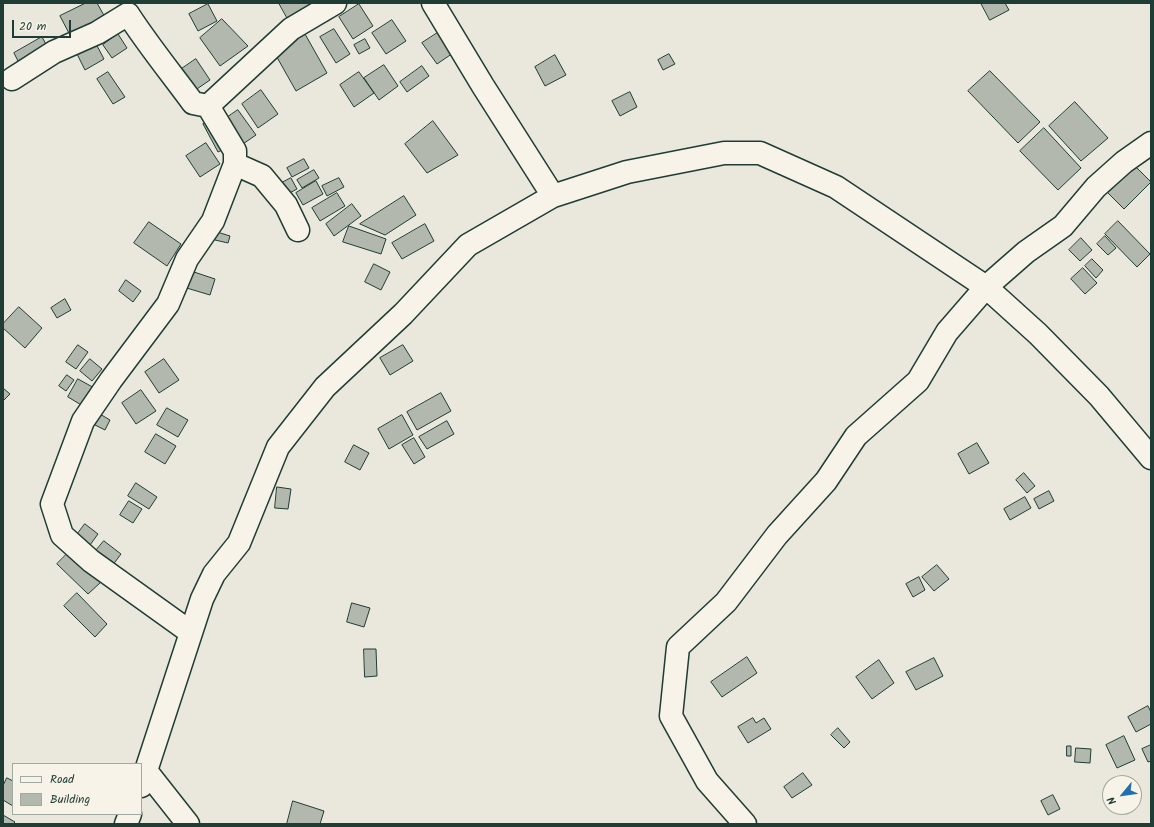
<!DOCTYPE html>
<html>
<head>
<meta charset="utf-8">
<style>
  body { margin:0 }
  #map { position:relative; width:1154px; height:827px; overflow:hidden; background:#eae8dd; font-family:Kalam,sans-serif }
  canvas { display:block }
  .frame { position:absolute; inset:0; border:4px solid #1f3d34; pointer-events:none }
  .legend { position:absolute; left:12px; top:763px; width:130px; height:52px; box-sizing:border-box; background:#f7f3e8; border:1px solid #a1aaa0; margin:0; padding:5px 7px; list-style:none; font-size:12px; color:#1f3d34 }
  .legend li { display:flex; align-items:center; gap:8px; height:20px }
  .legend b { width:20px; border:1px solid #a1aaa0 }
  .north { position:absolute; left:1102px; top:775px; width:40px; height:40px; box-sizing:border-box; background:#f7f3e8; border:1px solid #a1aaa0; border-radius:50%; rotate:241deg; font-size:11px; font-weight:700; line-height:16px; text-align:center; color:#1f3d34 }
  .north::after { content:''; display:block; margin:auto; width:14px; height:18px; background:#1f6fb2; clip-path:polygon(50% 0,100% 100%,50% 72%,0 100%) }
  .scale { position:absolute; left:12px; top:20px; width:59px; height:18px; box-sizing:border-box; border:2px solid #1f3d34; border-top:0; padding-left:5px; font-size:12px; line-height:14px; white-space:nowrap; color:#1f3d34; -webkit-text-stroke:3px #f7f3e8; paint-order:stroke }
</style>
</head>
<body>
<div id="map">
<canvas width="1154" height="827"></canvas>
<div class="frame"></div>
<ul class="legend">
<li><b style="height:5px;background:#f7f3e8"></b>Road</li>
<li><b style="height:11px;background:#b2b8ae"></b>Building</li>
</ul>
<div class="north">N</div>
<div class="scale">20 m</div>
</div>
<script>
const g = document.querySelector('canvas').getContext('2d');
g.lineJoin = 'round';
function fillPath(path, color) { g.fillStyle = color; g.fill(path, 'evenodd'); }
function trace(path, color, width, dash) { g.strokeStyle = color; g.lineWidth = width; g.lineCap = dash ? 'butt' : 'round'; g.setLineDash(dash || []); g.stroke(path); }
const building = new Path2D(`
  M86 3H97L106 19 71 37 60 16Z
  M279 3H315L289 21Z
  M981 3H1005L1009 10 990 20Z
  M208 4 217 21 198 31 189 14Z
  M359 4 373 26 353 39 339 17Z
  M222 19 248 46 220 66 200 38Z
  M392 20 406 41 386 54 372 33Z
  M334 29 350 54 336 63 320 37Z
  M442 30 456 51 437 64 422 43Z
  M118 34 127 48 112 58 103 45Z
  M305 34 327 73 296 91 274 52Z
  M42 37 47 46 18 61 14 53Z
  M365 39 370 48 359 54 354 45Z
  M94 40 104 59 85 70 75 50Z
  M669 54 675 64 663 70 658 60Z
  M555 55 566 75 545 86 535 67Z
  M196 59 210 80 191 93 177 72Z
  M384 65 398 86 379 100 364 78Z
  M422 66 429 76 407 92 400 82Z
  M990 71 1040 122 1018 143 968 91Z
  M108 72 125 97 113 104 97 79Z
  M359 72 374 93 354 107 340 85Z
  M261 90 278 114 258 128 242 104Z
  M630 92 637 107 620 116 612 101Z
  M1075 102 1108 138 1081 161 1049 126Z
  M238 110 256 135 237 148 219 123Z
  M213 119 228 147 218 152 203 124Z
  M433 121 458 155 427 173 405 144Z
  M1044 128 1081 168 1058 190 1020 151Z
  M206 143 220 164 200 177 186 156Z
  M304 159 309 168 292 177 287 168Z
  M1135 166 1151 182 1124 209 1108 193Z
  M314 170 319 178 302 188 297 180Z
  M291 178 297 189 284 196 278 185Z
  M339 178 344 187 327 196 322 186Z
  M316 181 323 194 303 205 296 193Z
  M337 193 345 206 320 221 312 208Z
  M404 196 416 215 385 235 360 224Z
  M352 204 361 216 334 236 326 224Z
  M1118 221 1150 254 1137 267 1105 234Z
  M149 222 181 244 167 266 134 243Z
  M425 224 434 241 402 259 392 243Z
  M349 226 386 239 381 254 343 242Z
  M217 232 230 236 228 243 215 240Z
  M1105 236 1116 248 1108 255 1097 244Z
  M1081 238 1092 250 1080 261 1069 250Z
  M1092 259 1103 270 1096 278 1085 266Z
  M374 264 390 272 381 290 365 282Z
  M1083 268 1097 283 1085 294 1071 279Z
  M185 269 215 279 210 295 180 286Z
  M126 280 141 291 133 302 119 291Z
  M65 299 71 310 57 318 51 308Z
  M19 307 42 328 25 348 3 328V324Z
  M78 345 88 352 76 369 66 362Z
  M403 345 413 361 390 375 380 358Z
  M90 359 102 369 92 381 80 371Z
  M164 359 179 380 159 393 145 372Z
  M67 375 74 380 66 391 59 386Z
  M78 379 98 390 88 409 68 397Z
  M3 388 10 394 3 401Z
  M141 390 156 411 136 424 122 403Z
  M441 393 451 411 417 430 407 412Z
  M167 408 188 420 178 437 157 425Z
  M93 410 110 420 105 430 87 421Z
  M402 415 413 435 389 449 378 429Z
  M447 421 454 434 427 449 419 437Z
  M156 434 176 446 165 464 145 452Z
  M414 438 425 457 414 464 402 445Z
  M977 443 989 463 969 474 958 454Z
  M354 445 369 453 360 470 345 462Z
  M1024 473 1035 486 1027 493 1016 480Z
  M136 483 157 497 149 509 128 496Z
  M277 487 291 489 288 509 275 508Z
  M1049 491 1054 501 1039 509 1034 499Z
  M1025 497 1031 508 1010 520 1004 509Z
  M129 501 142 509 133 523 120 515Z
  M85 524 98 534 87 549 73 540Z
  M104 541 121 554 112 566 94 553Z
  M70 551 101 582 88 594 57 564Z
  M937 565 949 579 934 591 922 577Z
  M919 577 925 590 913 597 906 584Z
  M77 593 107 624 95 637 64 606Z
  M352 603 370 608 364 627 347 622Z
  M364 649H376L377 676 365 677Z
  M747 657 757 673 722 697 711 682Z
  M934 658 943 676 916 690 906 672Z
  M879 660 894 683 872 699 856 677Z
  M1148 706 1151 712V724L1136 732 1128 717Z
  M753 718 756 723 764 718 771 729 748 743 738 727Z
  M838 728 850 742 844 748 831 735Z
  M1124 736 1135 760 1117 768 1106 745Z
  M1151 745V761L1148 762 1142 749Z
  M1067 746H1071V756H1067Z
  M1076 748 1091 749 1090 763 1075 762Z
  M803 773 812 785 792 798 784 787Z
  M7 778 13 781V806L3 800V786Z
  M1053 795 1060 809 1048 815 1041 801Z
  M293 801 324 811 320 824H287Z
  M3 815 15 822 13 824H3Z`);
fillPath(building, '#b2b8ae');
trace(building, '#1f3d34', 1);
const minor = new Path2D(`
  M433 3 483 86 553 196
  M12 79 54 52 97 33 128 14C148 45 171 73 193 103L208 106
  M235 164 262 176 286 205 298 230
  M190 632 91 561 62 535 52 504 83 421 111 380 168 304 187 259 213 221 235 164V151L208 106 291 29 335 3
  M147 772 188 824
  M141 786 202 599 214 574 239 543 278 447 325 387 403 314 468 245 553 196 627 172 724 153H760L836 187 986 287 1038 334 1099 396 1151 458
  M126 824 130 814
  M745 824 707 781 671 716 678 647 726 602 777 535 826 481 856 436 918 381 947 332 986 287 1026 252 1063 226 1096 187 1124 162 1151 143`);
trace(minor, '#1f3d34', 25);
trace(minor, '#f7f3e8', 22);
</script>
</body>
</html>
